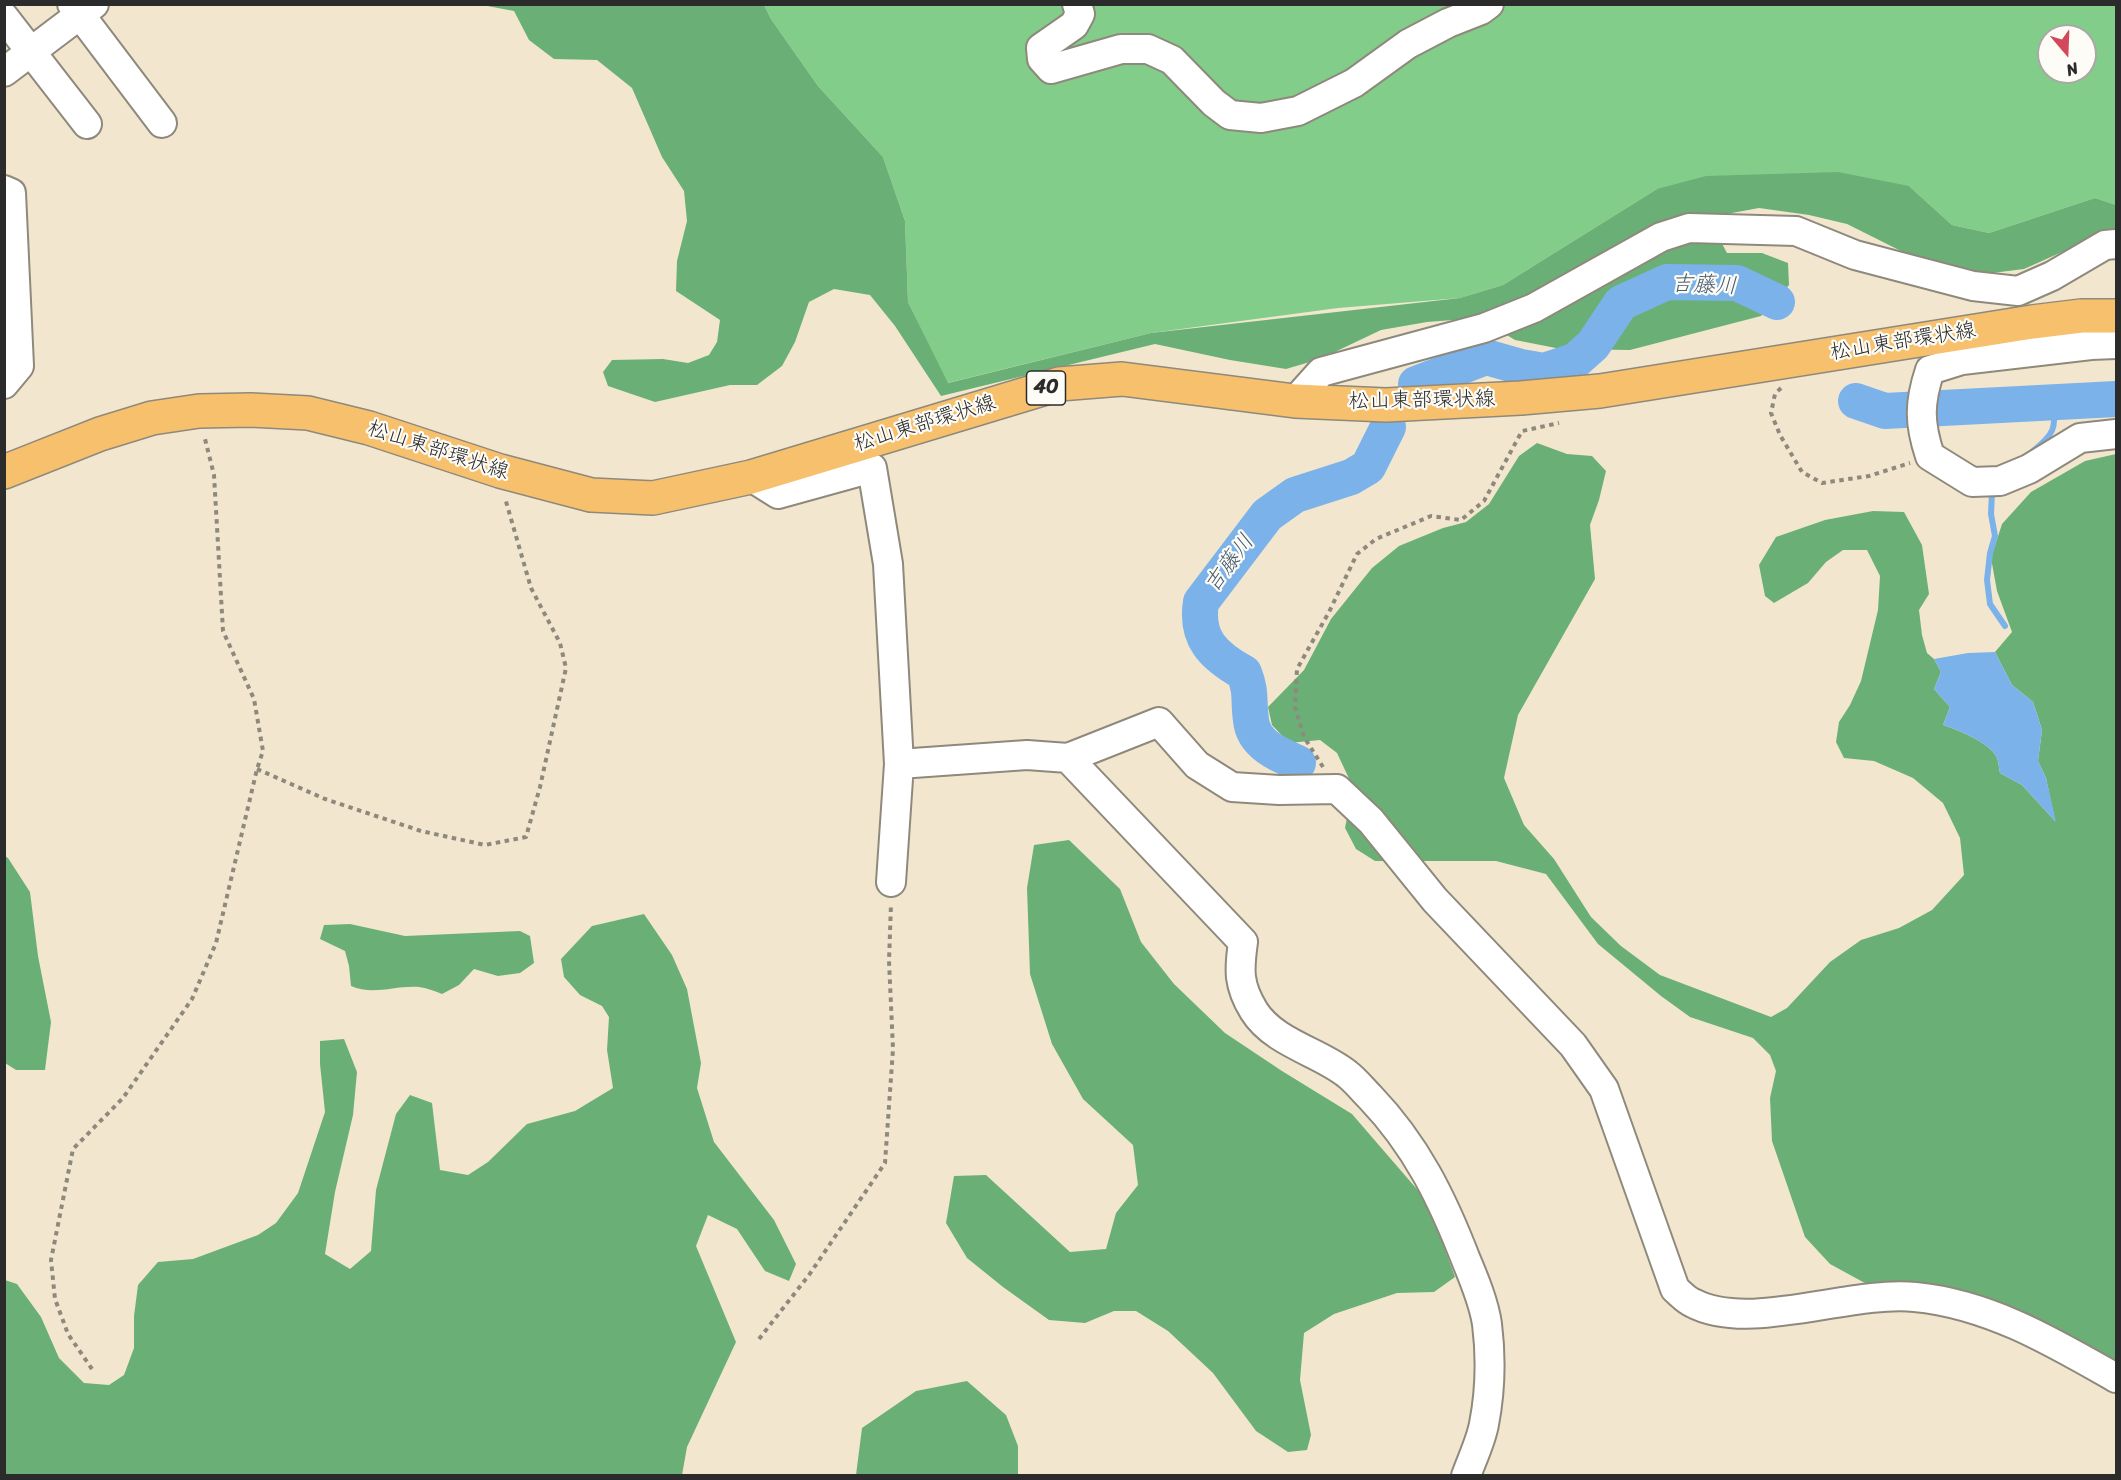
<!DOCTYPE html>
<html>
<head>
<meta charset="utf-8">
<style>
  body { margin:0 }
  #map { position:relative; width:2121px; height:1480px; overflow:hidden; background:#f2e7ce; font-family:Sriracha,sans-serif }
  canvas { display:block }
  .frame { position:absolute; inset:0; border:6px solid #2b2b2b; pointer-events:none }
  .north { position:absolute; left:2037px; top:24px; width:60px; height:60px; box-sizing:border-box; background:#fdfcf7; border:2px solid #a9a8a5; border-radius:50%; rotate:161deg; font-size:16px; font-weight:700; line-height:24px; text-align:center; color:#2b2b2b }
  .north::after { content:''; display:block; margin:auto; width:21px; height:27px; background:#d1495b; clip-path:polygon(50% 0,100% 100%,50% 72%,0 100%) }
</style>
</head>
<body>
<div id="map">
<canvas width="2121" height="1480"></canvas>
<div class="frame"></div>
<div class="north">N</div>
</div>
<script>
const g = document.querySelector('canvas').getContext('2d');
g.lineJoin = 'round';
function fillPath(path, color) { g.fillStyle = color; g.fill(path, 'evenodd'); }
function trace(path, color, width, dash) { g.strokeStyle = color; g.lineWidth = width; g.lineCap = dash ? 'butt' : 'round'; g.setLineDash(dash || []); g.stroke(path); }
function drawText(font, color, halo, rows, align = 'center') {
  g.font = font + ' Sriracha,"Klee One",sans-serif'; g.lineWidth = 4.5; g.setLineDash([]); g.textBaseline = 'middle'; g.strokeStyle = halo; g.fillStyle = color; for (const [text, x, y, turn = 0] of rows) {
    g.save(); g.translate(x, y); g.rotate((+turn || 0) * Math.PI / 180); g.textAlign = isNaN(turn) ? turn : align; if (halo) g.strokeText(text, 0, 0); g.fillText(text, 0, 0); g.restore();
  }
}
fillPath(new Path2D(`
  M764 5H2116V205L2095 198 1989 233 1952 225 1909 186 1657 189 1503 285 1460 298 1338 308 1151 333 947 383 908 302 905 221 883 157 818 86 771 19ZM2049 36H2085V72H2049Z`), '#83cd8a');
fillPath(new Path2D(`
  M482 5H764L771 19 818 86 883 157 905 221 908 302 948 383 1151 333 1460 298 1503 285 1657 189 1706 176 1838 172 1909 186 1952 225 1989 233 2095 198 2116 205V232L2089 240 2024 269 1984 274 1911 256 1847 224 1809 215 1759 208 1721 215 1719 238 1727 253H1762L1788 263 1789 285 1761 316 1630 350 1561 349 1515 340 1479 318 1427 322 1381 330 1320 359 1286 369 1230 360 1155 344 941 396 895 326 870 295 834 289 809 302 795 342 782 366 757 385H730L655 402 608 386 603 372 612 360 663 359 688 363 709 355 717 342 720 320 676 291 677 261 687 221 684 191 662 157 632 88 597 60 554 59 529 40 514 11Z
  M1537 443 1567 454 1592 456 1606 471 1599 500 1590 525 1595 579 1518 715 1504 778 1524 825 1554 859 1591 917 1621 946 1660 975 1771 1017 1787 1008 1830 962 1861 940 1899 928 1932 910 1964 875 1960 838 1943 803 1913 778 1874 761 1844 758 1836 742 1839 722 1850 705 1861 681 1878 610 1880 576 1867 550H1843L1826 562 1808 583 1774 603 1765 596 1759 565 1776 537 1825 520 1873 511 1904 512 1922 545 1929 594 1919 610 1922 635 1927 653 1934 659 1941 672 1934 689 1950 707 1943 725C1958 730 1991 743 1997 758 1999 763 1999 769 2000 773L2022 785 2055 821 2046 778 2038 761 2042 730 2033 702 2012 685 1995 652 2012 632 1997 591 1991 558 2002 524 2031 492 2085 461 2116 454V1367L1990 1322 1934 1314 1863 1282 1830 1264 1805 1237 1772 1141 1770 1098 1776 1071 1770 1055 1753 1038 1690 1017 1661 996 1598 944 1546 874 1496 861H1375L1356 849 1345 828 1353 787 1337 753 1320 740 1289 743 1272 725 1268 707 1304 670 1331 619 1372 568 1399 546 1443 528 1466 522 1489 504 1519 456Z
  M1069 840 1120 889 1141 942 1174 984 1225 1033 1282 1071 1352 1114 1428 1202 1455 1277 1434 1292 1397 1293 1334 1314 1304 1333 1300 1380 1311 1435 1307 1450 1288 1452 1256 1431 1213 1373 1168 1331 1136 1311H1114L1085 1323 1049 1320 1003 1287 967 1258 946 1223 954 1176 986 1175 1070 1252 1106 1249 1116 1213 1138 1185 1133 1145 1083 1099 1052 1044 1030 974 1027 888 1034 845Z
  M5 856 8 858 30 892 38 956 51 1022 45 1070H16L5 1063Z
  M644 914 672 955 687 989 701 1063 697 1088 714 1142 774 1220 796 1264 789 1281 765 1271 737 1229 708 1215 696 1246 736 1342 687 1447 682 1475H5V1280L17 1284 41 1317 59 1358 84 1383 109 1385 124 1375 134 1348V1316L138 1285 158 1262 193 1259 258 1235 276 1223 298 1193 325 1112 320 1064V1041L344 1039 357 1072 353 1115 335 1192 325 1254 350 1269 371 1251 376 1190 396 1114 410 1095 432 1103 440 1170 468 1175 488 1162 527 1124 575 1111 613 1088 607 1050 609 1017 602 1006 580 995 564 977 561 959 592 926Z
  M350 924 405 936 520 931 530 936 534 963 520 973 498 976 474 969 459 985 442 994C435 991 426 988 419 987 396 985 373 996 351 986L349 966 345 951 320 939 324 925Z
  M967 1381 1006 1415 1018 1446V1475H856L862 1428 916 1391Z`), '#6ab076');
fillPath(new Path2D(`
  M1995 652 2012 685 2033 702 2042 730 2038 761 2046 778 2056 822 2022 785 2000 773C1999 769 1999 763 1997 758 1991 743 1958 730 1943 725L1950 707 1934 689 1941 672 1934 659 1968 653Z`), '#7cb2ea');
trace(new Path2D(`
  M2033 451C2055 433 2055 430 2054 402
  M1992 492 1991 514 1995 536 1990 553 1987 580 1990 604 2005 626`), '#7cb2ea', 6);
trace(new Path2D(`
  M1416 384 1486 357 1521 367 1544 371 1575 361 1593 345 1621 303 1667 282 1737 283 1777 302
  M1856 401 1885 411 2116 399
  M1298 763C1279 755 1253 744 1251 720 1248 700 1252 693 1244 673 1214 656 1195 639 1201 602L1267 515 1295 495 1351 477 1368 467 1388 427`), '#7cb2ea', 36);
const minor = new Path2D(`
  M72 4 162 123
  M1077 4 1080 14 1074 25 1041 48 1042 59 1051 69 1121 49H1148L1172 60 1214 103 1230 115 1261 118 1298 111 1354 83 1408 44 1448 23 1481 10 1489 4
  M4 17 87 124
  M4 72 94 4
  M4 190 11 193 19 366 4 384
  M2116 344 2091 345 1962 360 1930 370C1919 403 1919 423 1930 456L1972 482 2000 481 2029 469 2080 438 2116 434
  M1295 401 1321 372 1484 328 1534 308 1661 237 1689 228 1796 231 1855 255 1973 286 2018 291 2052 276 2105 245 2116 244
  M751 477 778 494 872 468 888 564 899 764 891 882
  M1068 758 1243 942C1239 970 1238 985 1254 1011 1274 1043 1320 1052 1347 1074 1355 1080 1362 1089 1370 1097 1416 1145 1442 1198 1466 1260 1474 1279 1484 1303 1487 1324 1491 1356 1490 1393 1484 1424 1481 1441 1472 1459 1466 1476
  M899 764 1027 755 1068 758 1159 722 1197 765 1232 787 1279 790 1337 789 1371 821 1435 900 1573 1045 1604 1089 1675 1289C1681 1294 1686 1300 1693 1303 1750 1333 1850 1290 1915 1297 1989 1304 2053 1342 2116 1378`);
const major = new Path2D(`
  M4 472 100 434 152 418 199 411 251 410 308 413 369 428 500 471 591 495 653 498 751 477 1059 384 1122 379 1295 401 1386 405 1521 398 1600 391 2032 322 2081 316H2116`);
trace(minor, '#8e897c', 32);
trace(major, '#8e897c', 36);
trace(new Path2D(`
  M1781 388 1775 394 1771 413 1780 435 1802 472 1822 483 1869 476 1910 463
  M1323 767 1304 737 1295 707 1297 669 1329 612 1357 554 1376 539 1431 516 1461 520 1484 501 1522 431 1559 423
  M257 769 325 799 421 831 485 845 526 837 540 787 566 668 560 643 531 588 505 498
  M759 1339 809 1275 885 1163 893 1049 889 961 891 904
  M92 1369 68 1334 55 1299 51 1260 73 1149 123 1098 192 999 216 943 257 769 263 751 254 699 223 631 214 475 204 435`), '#8e897c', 4, [4.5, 4.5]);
trace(minor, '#fff', 28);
trace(major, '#f7c06c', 33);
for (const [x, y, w] of [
  [1046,388,39]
]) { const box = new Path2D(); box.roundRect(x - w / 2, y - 17, w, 34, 4.5); g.fillStyle = '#fdfcf7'; g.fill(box); trace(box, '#2b2b2b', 1.5); }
drawText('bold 20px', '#2b2b2b', null, [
  ["40",1046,388]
]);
drawText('21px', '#2b2b2b', '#fdfcf7', [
  ["松山東部環状線",1903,342,-9],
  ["松山東部環状線",1422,401,-1],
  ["松山東部環状線",925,424,-17],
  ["松山東部環状線",438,451,18]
]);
drawText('italic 22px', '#475a6e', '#fdfcf7', [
  ["吉藤川",1704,286,2],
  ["吉藤川",1230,564,-53]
]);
</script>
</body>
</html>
